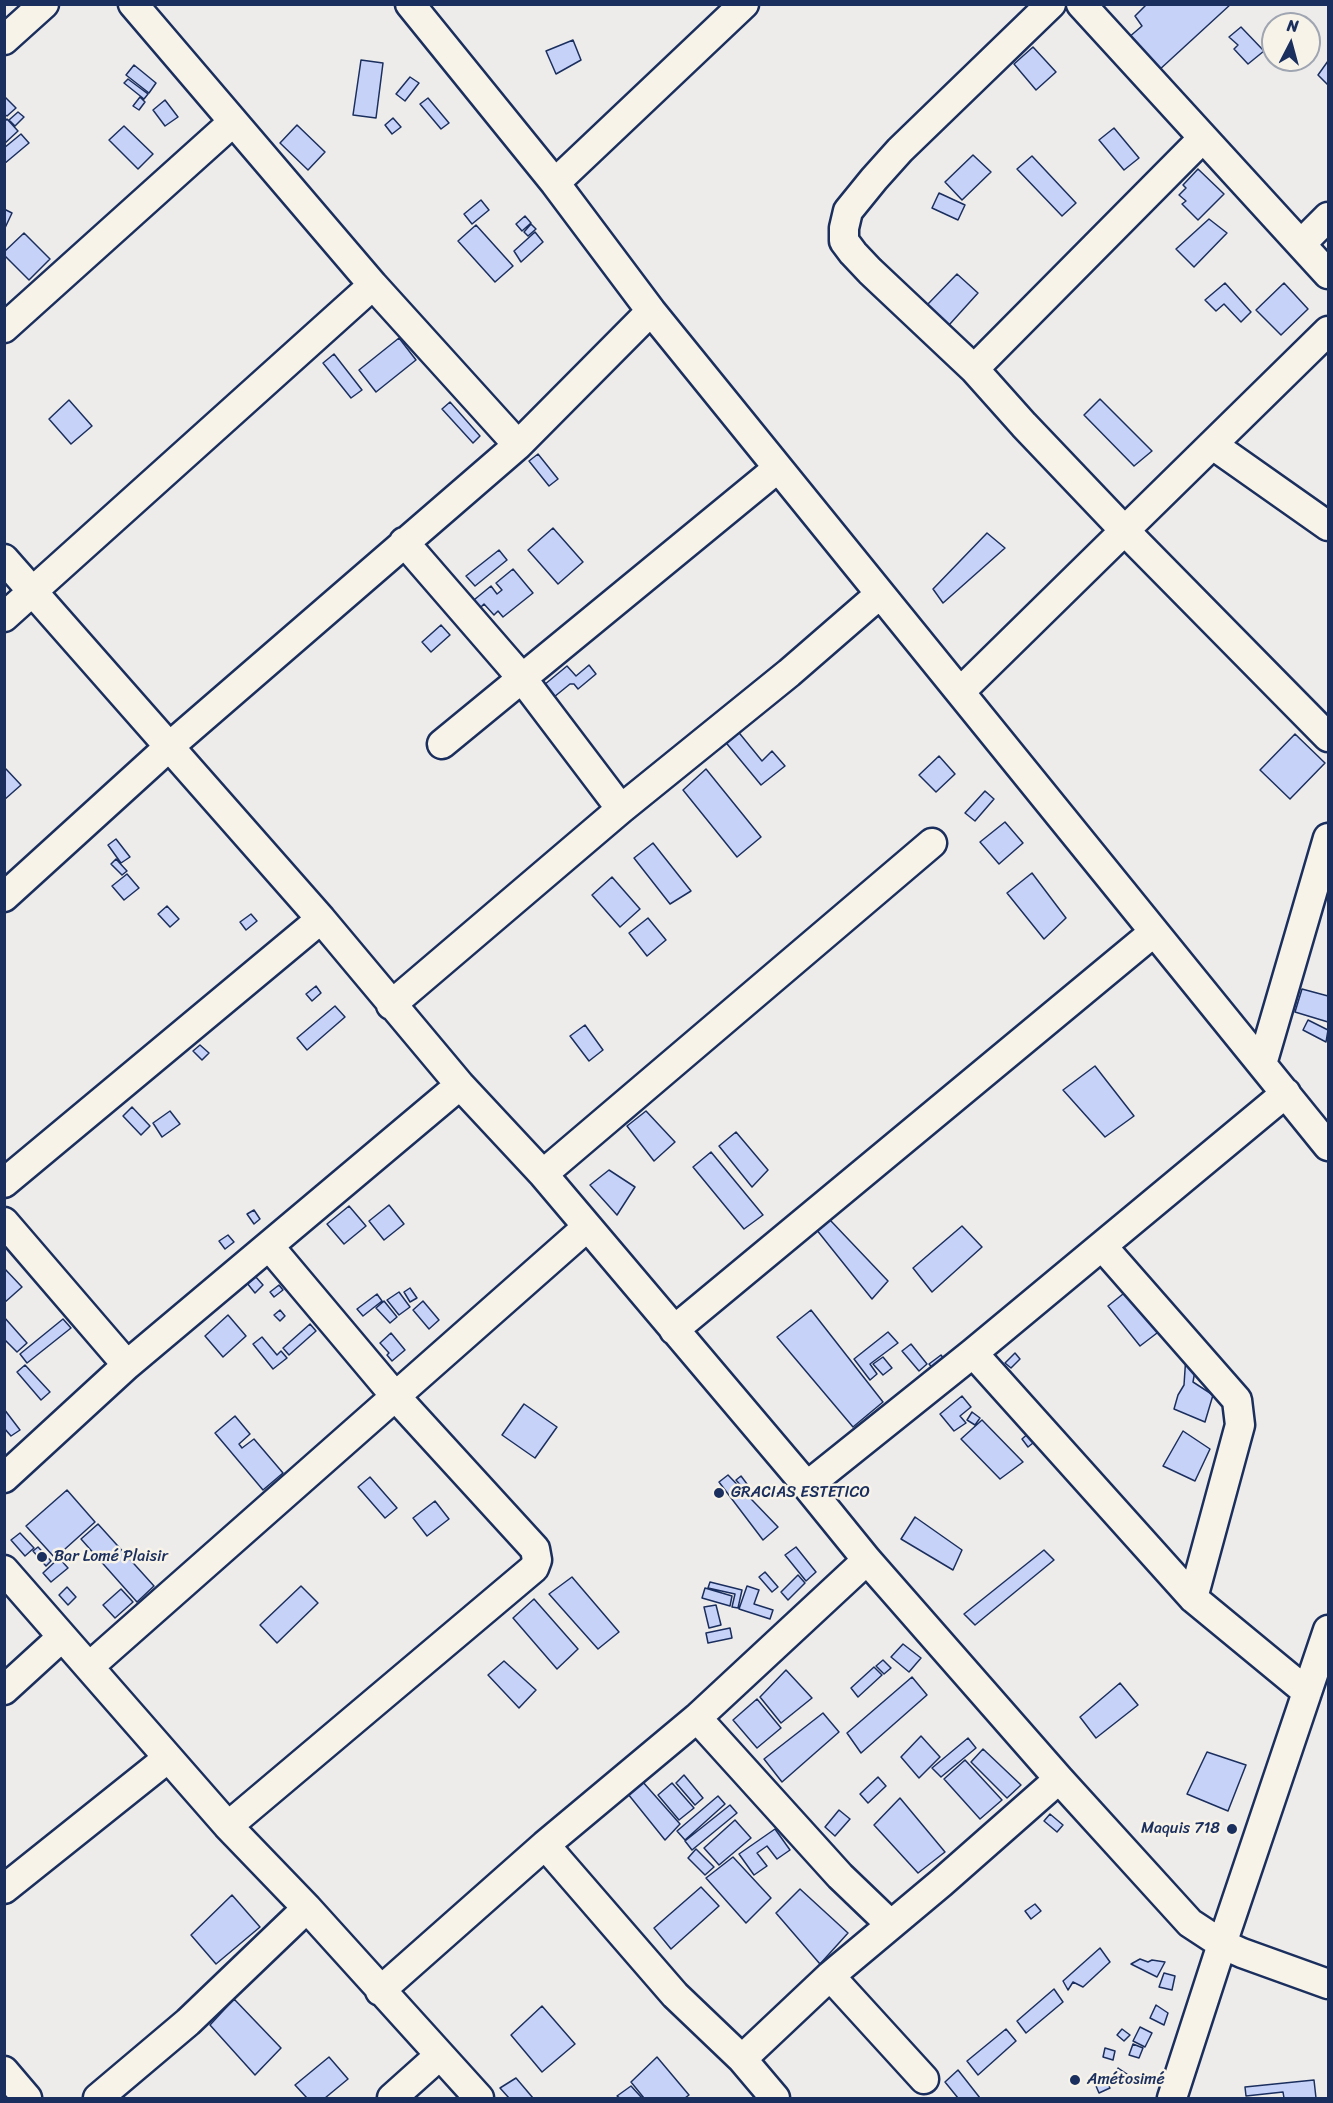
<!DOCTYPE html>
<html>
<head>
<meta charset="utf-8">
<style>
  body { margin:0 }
  #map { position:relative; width:1333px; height:2103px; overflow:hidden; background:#edeceb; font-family:Sriracha,sans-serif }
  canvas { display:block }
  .frame { position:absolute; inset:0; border:6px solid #1b2f5e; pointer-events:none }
  .north { position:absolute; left:1261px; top:12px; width:60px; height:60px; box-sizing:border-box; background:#f7f3e8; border:2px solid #9fa5b1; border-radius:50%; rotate:6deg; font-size:16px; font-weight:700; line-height:24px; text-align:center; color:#1b2f5e }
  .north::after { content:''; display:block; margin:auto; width:21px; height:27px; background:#1b2f5e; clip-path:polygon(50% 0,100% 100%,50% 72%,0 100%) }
</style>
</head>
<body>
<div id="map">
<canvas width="1333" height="2103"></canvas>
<div class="frame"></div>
<div class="north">N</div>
</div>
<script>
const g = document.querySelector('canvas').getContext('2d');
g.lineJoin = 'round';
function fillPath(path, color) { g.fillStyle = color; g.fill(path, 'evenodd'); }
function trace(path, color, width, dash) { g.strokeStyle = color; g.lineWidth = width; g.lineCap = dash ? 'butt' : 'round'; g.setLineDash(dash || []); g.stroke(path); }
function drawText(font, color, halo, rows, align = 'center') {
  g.font = font + ' Sriracha,sans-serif'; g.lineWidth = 5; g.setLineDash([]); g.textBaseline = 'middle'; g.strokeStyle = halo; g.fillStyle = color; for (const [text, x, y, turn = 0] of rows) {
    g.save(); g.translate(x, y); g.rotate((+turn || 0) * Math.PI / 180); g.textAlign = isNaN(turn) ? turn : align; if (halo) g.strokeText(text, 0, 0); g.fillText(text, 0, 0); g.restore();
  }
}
const building = new Path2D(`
  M1147 4H1231L1158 71 1128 38 1142 26 1135 16Z
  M1241 27 1264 51 1248 64 1234 49 1238 45 1229 37Z
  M573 40 581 60 556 74 546 51Z
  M1033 47 1056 72 1036 90 1014 64Z
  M361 60 383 63 376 118 353 115Z
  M1328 61V85L1318 75Z
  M134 65 156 83 149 93 126 75Z
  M410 77 419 83 405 101 396 94Z
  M128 79 148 94 144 99 124 83Z
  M4 96 16 108 7 116 4 114Z
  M140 97 145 102 139 110 133 106Z
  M428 98 449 123 441 129 420 104Z
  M165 100 178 117 165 126 153 110Z
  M18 112 24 117 15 126 9 120Z
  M393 118 401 127 392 134 385 125Z
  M7 119 18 131 4 144V122Z
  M297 125 325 152 308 170 280 143Z
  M124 126 153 154 138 169 109 140Z
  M1114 128 1139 158 1124 170 1099 140Z
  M21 134 29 143 4 164V148Z
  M973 155 991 172 962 200 945 182Z
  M1032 156 1076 203 1062 216 1017 169Z
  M1198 169 1224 194 1198 220 1182 204 1186 201 1179 195 1186 188 1183 185Z
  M939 193 965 205 958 220 932 208Z
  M481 200 489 210 472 224 464 214Z
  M4 209 12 213 4 230Z
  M525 216 531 223 522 231 516 224Z
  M1209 219 1227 233 1194 267 1176 249Z
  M531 224 536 229 528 236 524 232Z
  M476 225 513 266 495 282 458 241Z
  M535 232 543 242 521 262 514 251Z
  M24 233 50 259 29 280 4 255V252Z
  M957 274 978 293 949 325 927 305Z
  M1225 283 1251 312 1241 322 1224 304 1216 311 1205 300Z
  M1284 283 1308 309 1281 335 1256 310Z
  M399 338 416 360 376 392 359 370Z
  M334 354 362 390 351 398 323 363Z
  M1100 399 1152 451 1134 466 1084 415Z
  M69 400 92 426 71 444 49 419Z
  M450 402 480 436 473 443 442 409Z
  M538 454 558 479 549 486 529 461Z
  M553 528 583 562 558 584 528 550Z
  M987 533 1005 548 943 603 933 589Z
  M499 550 507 560 475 586 466 576Z
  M513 569 533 593 503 617 498 611 494 615 484 604 476 612 469 604 491 586 497 594 502 590 496 583Z
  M441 625 450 635 431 652 422 642Z
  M589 665 596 674 578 689 574 684H570L554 697 544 685 567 666 576 676Z
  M736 729 762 761 772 751 785 766 761 785 723 739Z
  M1295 734 1325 763 1290 799 1260 770Z
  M939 756 955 774 936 792 919 775Z
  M6 769 21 785 4 800V770Z
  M706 769 761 837 737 857 683 790Z
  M985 791 994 799 975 821 965 813Z
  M1005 822 1023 843 999 864 980 842Z
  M116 839 130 857 121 863 108 845Z
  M653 843 691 891 670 904 634 858Z
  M116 859 127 871 122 875 111 864Z
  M1032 873 1066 918 1044 939 1007 893Z
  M127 874 139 888 124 900 112 886Z
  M612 877 640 909 620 927 592 895Z
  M167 906 179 919 170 927 158 914Z
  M251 914 257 921 246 930 240 922Z
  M648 918 666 940 647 956 629 933Z
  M316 986 321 993 312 1001 306 994Z
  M1302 989 1328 996V1022L1295 1012Z
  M335 1006 345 1017 307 1050 297 1038Z
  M1308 1020 1328 1030 1326 1042 1303 1030Z
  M585 1025 603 1050 589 1061 570 1036Z
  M200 1045 209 1053 202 1060 193 1051Z
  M1095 1066 1134 1116 1105 1137 1063 1090Z
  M132 1107 150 1126 141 1135 123 1116Z
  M170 1111 180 1124 162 1137 153 1123Z
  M646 1111 675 1142 654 1161 627 1126Z
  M736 1132 768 1170 752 1187 719 1146Z
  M711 1152 763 1215 744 1229 693 1167Z
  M609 1170 635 1187 617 1215 590 1185Z
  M389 1205 404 1224 384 1240 369 1221Z
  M349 1206 366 1226 344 1244 327 1224Z
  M254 1210 260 1219 254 1224 247 1214Z
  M830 1220 888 1281 872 1299 816 1229Z
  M962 1226 982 1247 932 1292 913 1268Z
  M228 1235 234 1242 225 1249 219 1241Z
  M4 1268 22 1287 4 1303Z
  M255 1276 263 1285 255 1293 247 1283Z
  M279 1285 283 1290 274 1297 270 1292Z
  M410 1288 417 1298 410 1302 404 1292Z
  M1128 1290 1161 1330 1140 1346 1108 1306Z
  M399 1292 410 1307 399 1315 387 1300Z
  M377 1294 382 1301 363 1316 357 1309Z
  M384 1301 397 1317 390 1323 376 1308Z
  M423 1301 439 1320 429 1329 413 1310Z
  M280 1310 285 1316 280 1321 274 1315Z
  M811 1310 883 1402 853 1427 777 1337Z
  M228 1315 246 1336 223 1357 205 1336Z
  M4 1317 27 1343 17 1352 4 1339Z
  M63 1319 71 1328 27 1363 20 1354Z
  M310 1324 316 1331 289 1355 283 1348Z
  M888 1332 898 1343 870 1364 877 1374 870 1380 854 1359Z
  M391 1333 405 1350 392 1361 387 1355 389 1353 380 1343Z
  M262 1337 277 1355 281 1351 287 1358 273 1369 253 1344Z
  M911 1344 927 1364 919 1371 902 1351Z
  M1015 1353 1020 1359 1011 1368 1005 1363Z
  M941 1355 947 1363 936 1372 929 1364Z
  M1186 1355 1196 1365 1193 1382 1213 1395 1205 1422 1174 1409 1178 1395 1184 1385Z
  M883 1357 892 1368 883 1375 873 1364Z
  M25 1365 50 1392 41 1400 17 1372Z
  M962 1396 971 1407 960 1416 966 1423 954 1431 940 1414Z
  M524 1404 557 1427 535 1458 502 1435Z
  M4 1409 20 1430 11 1436 4 1428Z
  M972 1412 980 1418 975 1425 967 1420Z
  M235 1416 250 1434 239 1444 242 1448 254 1439 283 1473 263 1490 215 1433Z
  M982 1420 1023 1462 1000 1479 961 1439Z
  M1031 1431 1038 1439 1028 1447 1022 1439Z
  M1183 1431 1210 1449 1195 1481 1163 1466Z
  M728 1475 778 1527 763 1540 719 1482Z
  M741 1476 747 1484 743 1488 736 1480Z
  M370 1477 397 1508 385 1518 358 1487Z
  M67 1490 95 1522 55 1558 26 1526Z
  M435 1501 449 1519 427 1536 413 1518Z
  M915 1517 962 1550 953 1570 901 1539Z
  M98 1524 154 1586 137 1602 81 1539Z
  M20 1533 34 1548 25 1556 11 1540Z
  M38 1547 51 1561 46 1566 33 1551Z
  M796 1547 816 1572 806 1581 785 1555Z
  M1044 1550 1054 1560 975 1625 964 1614Z
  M59 1558 68 1568 51 1582 43 1573Z
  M765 1572 778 1587 772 1592 759 1577Z
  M798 1575 805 1583 788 1600 781 1592Z
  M572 1577 619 1632 598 1649 549 1594Z
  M710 1582 742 1590 738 1608 732 1607 735 1594 708 1588Z
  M301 1586 318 1603 277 1643 260 1625Z
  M747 1586 759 1590 754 1604 773 1610 770 1619 739 1609Z
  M67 1587 76 1597 68 1605 59 1595Z
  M705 1588 732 1596 730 1606 702 1598Z
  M121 1589 133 1602 115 1618 103 1605Z
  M534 1599 578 1649 557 1669 513 1618Z
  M716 1605 721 1625 709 1628 704 1607Z
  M730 1628 732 1638 708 1643 706 1633Z
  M903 1644 921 1658 909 1672 891 1657Z
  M883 1660 891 1668 884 1674 876 1666Z
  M504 1661 536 1690 519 1708 488 1675Z
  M874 1667 882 1675 858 1697 851 1688Z
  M786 1670 812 1698 781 1723 760 1697Z
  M912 1677 927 1695 861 1753 847 1733Z
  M1120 1683 1138 1705 1096 1738 1080 1717Z
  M757 1699 781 1728 757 1748 733 1720Z
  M823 1713 839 1732 782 1782 764 1759Z
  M921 1736 940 1757 919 1778 901 1757Z
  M968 1738 976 1748 941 1777 932 1768Z
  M983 1749 1021 1785 1007 1798 971 1762Z
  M1207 1752 1246 1765 1228 1811 1187 1794Z
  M965 1760 1002 1800 980 1819 944 1779Z
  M684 1775 703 1798 695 1805 676 1783Z
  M878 1777 886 1786 868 1803 860 1794Z
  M642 1781 680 1824 665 1840 628 1794Z
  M672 1783 694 1808 679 1820 658 1795Z
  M718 1796 725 1804 685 1840 677 1831Z
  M900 1798 945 1852 918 1873 874 1825Z
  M730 1805 737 1813 692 1850 685 1841Z
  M839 1810 850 1819 835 1836 825 1827Z
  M1050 1814 1063 1825 1057 1832 1044 1821Z
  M735 1820 751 1838 719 1865 704 1848Z
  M775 1829 790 1850 777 1859 767 1846 757 1853 767 1866 754 1875 739 1854Z
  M696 1849 714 1867 705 1875 688 1858Z
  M733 1857 771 1898 746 1923 706 1878Z
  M701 1887 719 1906 671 1949 654 1928Z
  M800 1889 848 1933 820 1964 776 1913Z
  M232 1895 260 1927 216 1964 191 1935Z
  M1035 1904 1041 1911 1031 1919 1025 1911Z
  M1100 1948 1110 1962 1083 1987 1073 1982 1068 1990 1063 1981Z
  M1140 1959 1148 1962 1152 1960 1165 1962 1157 1977 1131 1964Z
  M1164 1973 1175 1976 1172 1990 1159 1987Z
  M1054 1989 1063 2002 1026 2033 1017 2021Z
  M234 1999 281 2048 255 2075 210 2025Z
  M1156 2005 1168 2013 1164 2025 1150 2018Z
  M542 2006 575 2044 542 2072 511 2035Z
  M1140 2027 1152 2033 1145 2047 1133 2041Z
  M1006 2029 1016 2041 978 2075 967 2061Z
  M1122 2029 1130 2035 1124 2041 1117 2035Z
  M1133 2044 1143 2048 1139 2058 1129 2055Z
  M1105 2048 1115 2051 1113 2060 1103 2057Z
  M329 2057 348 2079 325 2098H307L295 2085Z
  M657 2057 689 2095 685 2098H644L631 2082Z
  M1118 2068 1127 2074 1122 2082 1113 2077Z
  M958 2070 980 2098H958L945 2082Z
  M516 2078 533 2098H509L500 2088Z
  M1314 2080 1316 2098H1284L1283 2092 1246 2096 1245 2087Z
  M1106 2081 1110 2088 1099 2093 1096 2086Z
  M631 2086 642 2098H620L617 2096Z`);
fillPath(building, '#c7d2f9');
trace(building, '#1b2f5e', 1.5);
const minor = new Path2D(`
  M133 4 373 285 518 445
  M410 4 555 183 651 311 1328 1146
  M1051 4 900 150 874 179 848 211 844 228V241L853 253 870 271 974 369 1024 425 1125 531 1328 737
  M1081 4 1328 274
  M4 40 44 4
  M555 183 744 4
  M1301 244 1328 217
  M4 328 233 122
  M974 369 1203 138
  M1213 445 1328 526
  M404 542 521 677 621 809
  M4 559 321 919 460 1085 543 1174 807 1486 867 1560 1059 1779 1190 1923 1222 1944 1242 1953 1328 1984
  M4 617 373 285
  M960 692 1328 331
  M442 744 778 468
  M4 897 170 746 518 445 651 311
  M391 1005 621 809 789 673 880 594
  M1262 1064 1328 838
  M543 1174 932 843
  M4 1183 321 919
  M4 1222 127 1365
  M1102 1246 1237 1400 1240 1425 1193 1598
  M674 1330 1154 932
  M973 1353 1193 1598 1307 1692
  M4 1478 127 1365 460 1085
  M807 1486 973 1353 1286 1093
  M4 1570 228 1826 307 1908 479 2098
  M90 1666 586 1228
  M4 1690 62 1637
  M697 1718 840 1876 890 1924
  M228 1826 534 1568 537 1560 535 1549 396 1397 269 1246
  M545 1845 675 1995 742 2059 775 2098
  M4 1889 168 1758
  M830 1976 924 2079
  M380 1991 545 1845 697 1718 867 1560
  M742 2059 830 1976 941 1883 1059 1779
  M4 2071 27 2098
  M98 2098 188 2022 307 1908
  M392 2098 440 2055
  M1172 2098 1222 1944 1328 1630`);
trace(minor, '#1b2f5e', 33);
trace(minor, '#f7f3e8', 28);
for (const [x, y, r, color] of [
  [719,1493,6,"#1b2f5e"],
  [42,1557,6,"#1b2f5e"],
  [1232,1829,6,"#1b2f5e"],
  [1075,2080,6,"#1b2f5e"]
]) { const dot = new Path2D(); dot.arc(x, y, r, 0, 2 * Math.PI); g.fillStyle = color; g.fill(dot); trace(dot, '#f7f3e8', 2); }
drawText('16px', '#1b2f5e', '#f7f3e8', [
  ["GRACIAS ESTETICO",731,1493],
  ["Bar Lomé Plaisir",54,1557],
  ["Maquis 718",1220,1829,"right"],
  ["Amétosimé",1087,2080]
], 'left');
</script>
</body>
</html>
